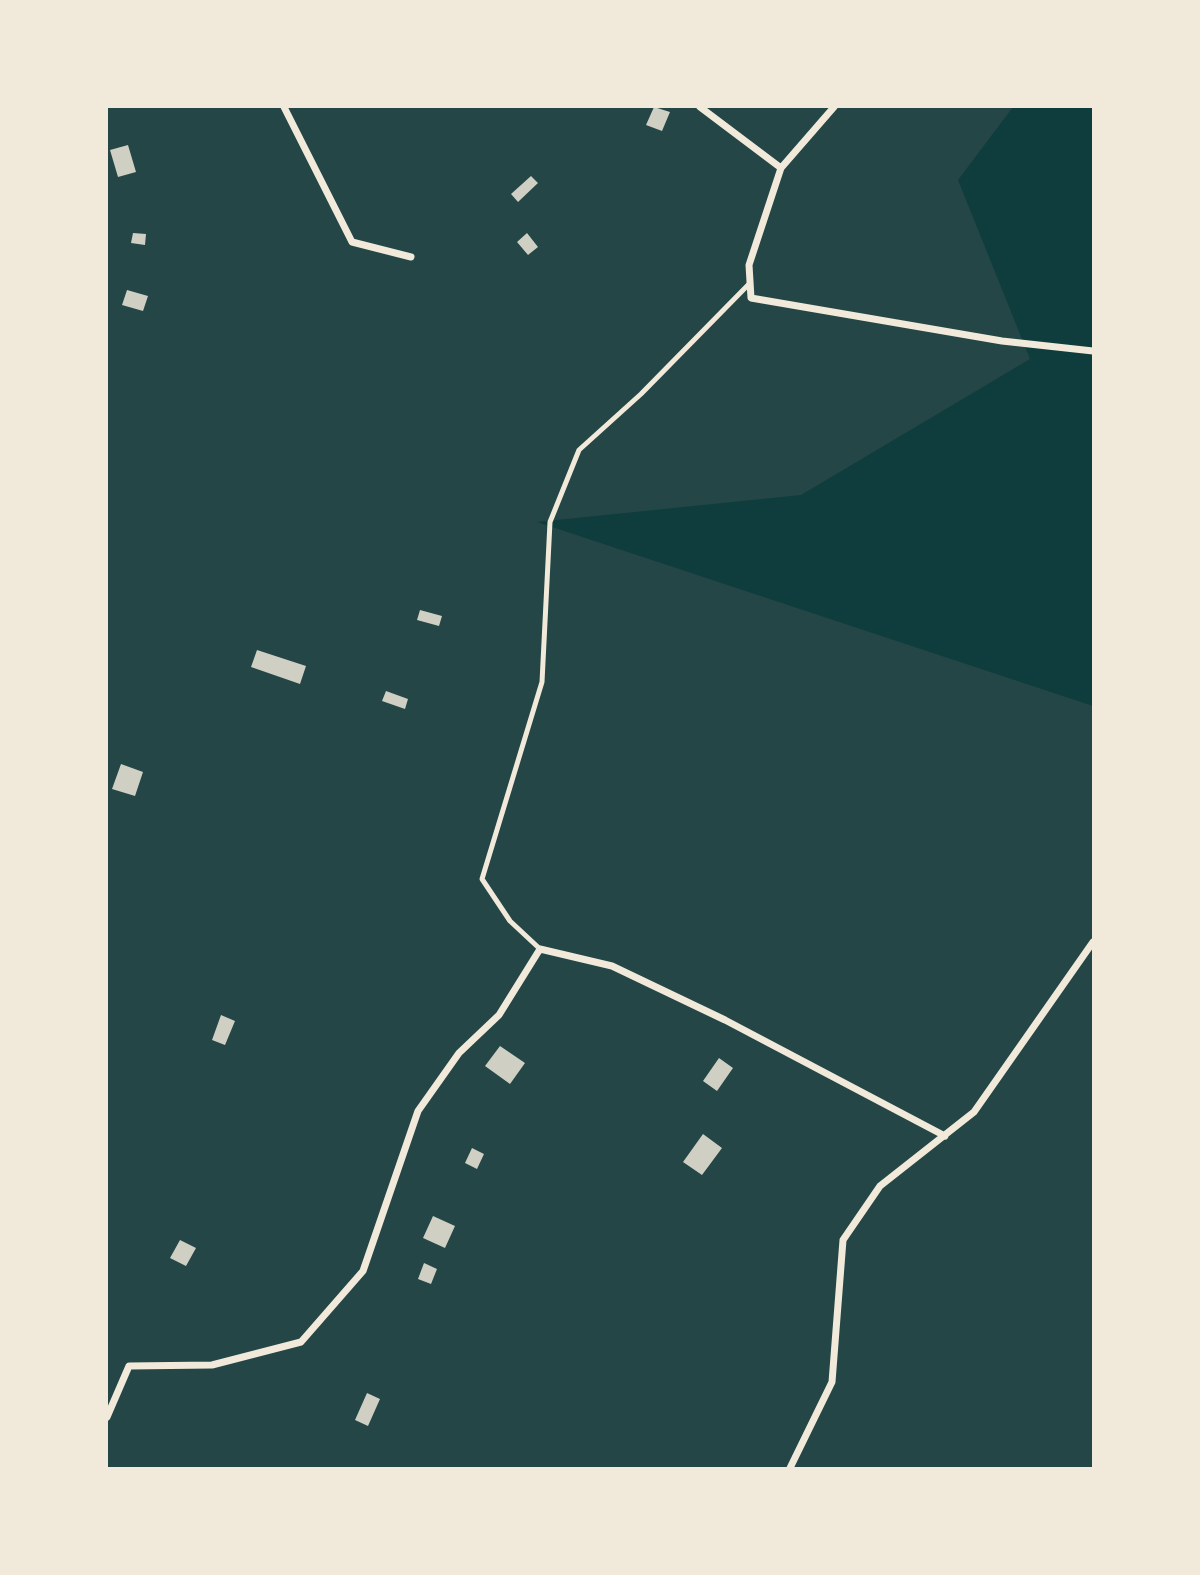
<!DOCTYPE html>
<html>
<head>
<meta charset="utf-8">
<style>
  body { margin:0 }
  #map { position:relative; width:1200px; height:1575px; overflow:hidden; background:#0f3d3e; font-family:Helvetica,sans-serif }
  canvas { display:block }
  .frame { position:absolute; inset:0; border:108px solid #f1e9da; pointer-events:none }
</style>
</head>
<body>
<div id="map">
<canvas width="1200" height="1575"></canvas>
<div class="frame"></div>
</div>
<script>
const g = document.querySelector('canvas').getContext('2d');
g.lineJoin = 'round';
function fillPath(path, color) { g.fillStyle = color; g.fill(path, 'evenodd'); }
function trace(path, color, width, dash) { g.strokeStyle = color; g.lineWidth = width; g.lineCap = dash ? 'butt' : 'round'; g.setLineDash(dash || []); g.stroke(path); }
fillPath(new Path2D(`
  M107 107H1013L958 180 1030 359 801 495 537 522 1093 706V1468H107Z`), '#244646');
fillPath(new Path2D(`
  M654 107 670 112 662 131 646 125Z
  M128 145 136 172 118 177 110 150Z
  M531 176 538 183 518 202 511 194Z
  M133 233 146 234 145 245 131 243Z
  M527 233 538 247 528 255 517 242Z
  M127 290 148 296 143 311 122 305Z
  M420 610 442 616 439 626 417 620Z
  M257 650 306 666 300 684 251 667Z
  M386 691 408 699 405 709 382 701Z
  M121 764 143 772 135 796 112 789Z
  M221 1015 235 1021 225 1045 212 1040Z
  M500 1046 525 1063 510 1084 485 1066Z
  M719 1058 733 1068 717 1091 703 1081Z
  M703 1134 722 1148 702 1175 683 1162Z
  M472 1148 484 1154 477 1169 465 1163Z
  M433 1216 455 1226 445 1248 423 1238Z
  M180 1240 196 1248 186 1266 170 1258Z
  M424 1263 437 1269 431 1284 418 1279Z
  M367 1393 380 1399 368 1426 355 1420Z`), '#cfcfc3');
trace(new Path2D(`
  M540 949 510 921 482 879 542 682 550 522 579 450 641 394 750 283`), '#f1e9da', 5);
trace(new Path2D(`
  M284 107 352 242 411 257
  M700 107 781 168
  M834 107 781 168 749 265 751 298 1002 341 1093 351
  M107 1417 129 1366 212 1365 301 1342 363 1271 418 1111 459 1053 499 1015 540 949 612 966 725 1020 945 1136
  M790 1468 832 1382 843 1240 880 1186 974 1112 1093 942`), '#f1e9da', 7);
</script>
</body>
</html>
